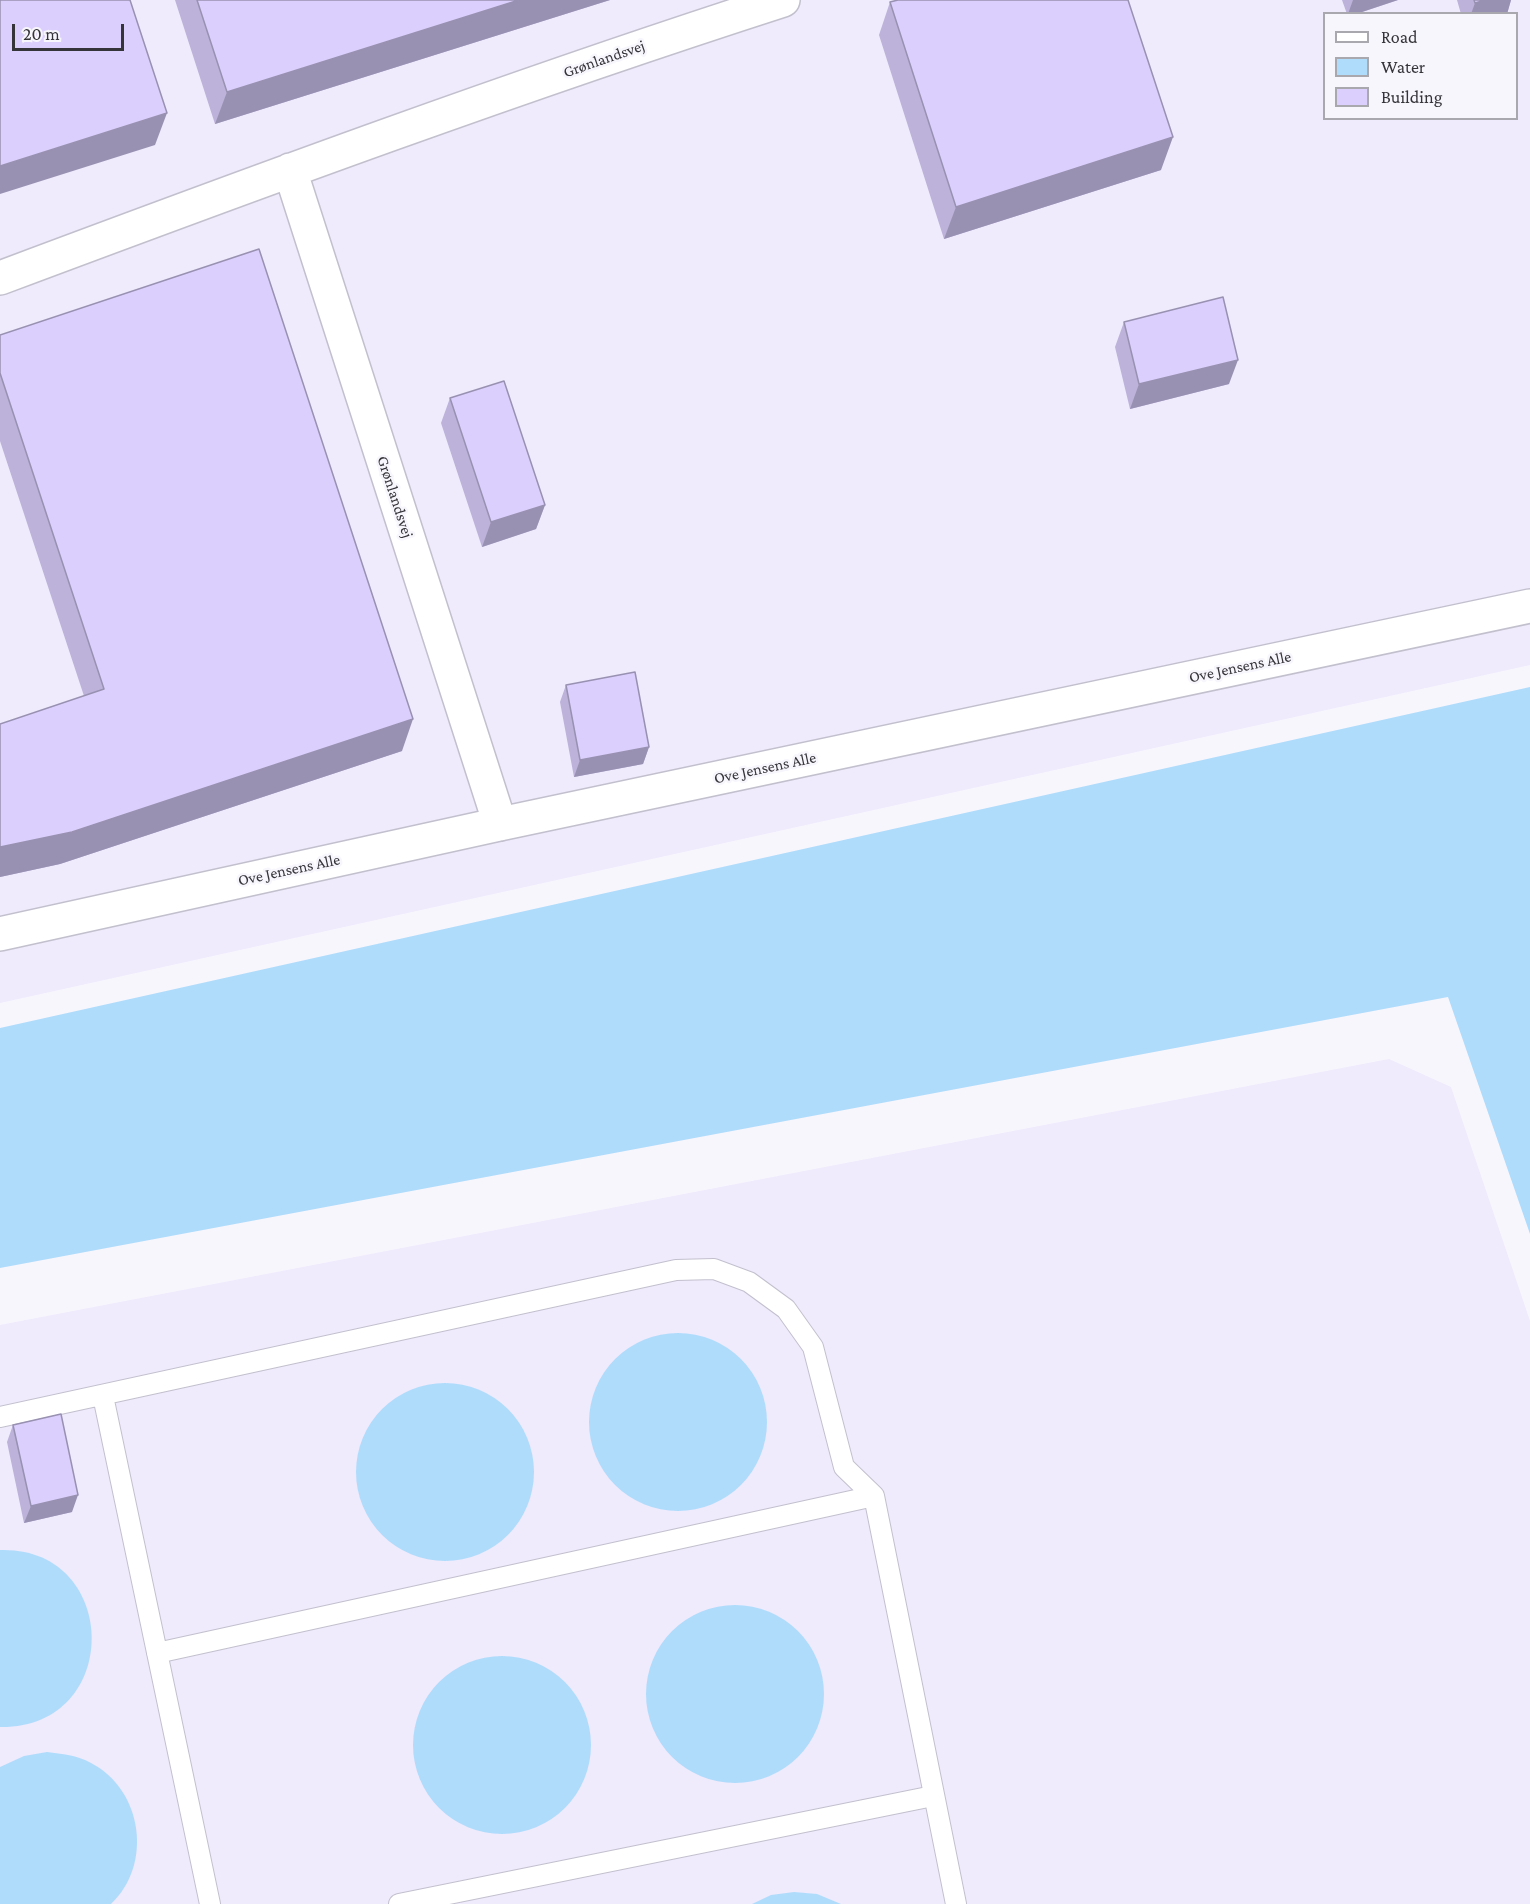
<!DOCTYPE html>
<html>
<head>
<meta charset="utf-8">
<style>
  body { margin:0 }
  #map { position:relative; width:1530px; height:1904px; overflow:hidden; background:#f8f6fd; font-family:"Crimson Pro",serif }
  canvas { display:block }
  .legend { position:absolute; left:1323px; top:12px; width:195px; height:108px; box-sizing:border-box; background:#f8f6fd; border:2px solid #aaa8af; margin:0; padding:8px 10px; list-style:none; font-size:18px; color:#353439 }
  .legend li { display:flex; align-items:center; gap:12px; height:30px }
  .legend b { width:30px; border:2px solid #aaa8af }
  .scale { position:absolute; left:12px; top:24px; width:112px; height:27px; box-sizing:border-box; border:3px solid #353439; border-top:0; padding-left:8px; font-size:18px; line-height:21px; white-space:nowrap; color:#353439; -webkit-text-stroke:4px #f8f6fd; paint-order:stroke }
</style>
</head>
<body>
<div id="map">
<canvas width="1530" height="1904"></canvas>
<ul class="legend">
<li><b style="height:8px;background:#fff"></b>Road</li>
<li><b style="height:16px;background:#b0dcfc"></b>Water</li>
<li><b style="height:16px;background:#dbcffd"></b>Building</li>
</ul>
<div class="scale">20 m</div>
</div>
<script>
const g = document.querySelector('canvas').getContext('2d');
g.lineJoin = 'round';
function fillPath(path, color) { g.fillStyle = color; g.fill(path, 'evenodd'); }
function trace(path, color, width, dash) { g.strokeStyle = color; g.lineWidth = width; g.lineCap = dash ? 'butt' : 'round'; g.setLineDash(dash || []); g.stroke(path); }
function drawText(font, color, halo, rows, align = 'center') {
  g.font = font + ' "Crimson Pro",serif'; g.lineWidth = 5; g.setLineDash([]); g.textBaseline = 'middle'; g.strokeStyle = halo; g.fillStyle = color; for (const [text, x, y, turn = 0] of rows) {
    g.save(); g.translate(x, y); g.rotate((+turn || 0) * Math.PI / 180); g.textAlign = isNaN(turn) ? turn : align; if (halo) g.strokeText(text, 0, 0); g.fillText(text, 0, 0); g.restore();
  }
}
fillPath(new Path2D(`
  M0 0H1530V665L0 1003ZM1324 14H1516V118H1324Z
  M1389 1059 1451 1087 1530 1321V1904H0V1325Z`), '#efeafc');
fillPath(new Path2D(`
  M1530 687V1234L1448 997 0 1268V1028Z
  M589 1422a89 89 0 1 1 178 0a89 89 0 1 1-178 0Z
  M356 1472a89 89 0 1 1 178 0a89 89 0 1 1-178 0Z
  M0 1550C121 1546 124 1729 0 1727Z
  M646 1694a89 89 0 1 1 178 0a89 89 0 1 1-178 0Z
  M413 1745a89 89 0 1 1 178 0a89 89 0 1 1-178 0Z
  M47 1752C62 1754 77 1755 91 1763 143 1790 153 1865 111 1904H0V1767L24 1756Z
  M794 1892 817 1894 841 1904H752L771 1895Z`), '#b0dcfc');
const service = new Path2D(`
  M103 1396 210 1904
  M0 1417 676 1270 714 1269 749 1282 786 1309 813 1347 844 1467 874 1496 956 1904
  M157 1653 874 1496
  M399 1904 933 1796`);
const minor = new Path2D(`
  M290 170 500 824
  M0 278C259 181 519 85 783 0
  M0 934 500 824 1530 606`);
trace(service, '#c3c0ce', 22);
trace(minor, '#c3c0ce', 36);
trace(service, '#fff', 20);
trace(minor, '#fff', 33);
fillPath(new Path2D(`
  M175 0H610L215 124Z
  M1342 0H1398L1356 14H1347Z
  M1457 0H1511L1507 14H1461Z
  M890 2 1161 170 944 239 879 35Z
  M1124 322 1229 384 1130 409 1115 347Z
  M0 335 402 751 60 864 0 877V724L84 696 0 441Z
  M450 398 545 505 536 529 482 547 441 423Z
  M566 685 649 747 643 764 574 777 560 702Z
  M13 1425 72 1512 24 1523 7 1442Z`), '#bcb2da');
fillPath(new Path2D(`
  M519 0H610L215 124 227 92Z
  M1353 0H1398L1356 14H1348Z
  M1485 0H1511L1507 14H1471L1475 3Z
  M167 113 155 145 0 194V166Z
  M1173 137 1161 170 944 239 956 207Z
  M1238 360 1229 384 1130 409 1139 384Z
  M545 505 536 529 482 547 491 522Z
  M413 719 402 751 60 864 0 877V847Z
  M649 747 643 764 574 777 580 760Z
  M78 1495 72 1512 24 1523 31 1506Z`), '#9991b1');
const building = new Path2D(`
  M0 0H130L167 113 0 166Z
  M197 0H519L227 92Z
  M898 0H1128L1173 137 956 207 890 2Z
  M1474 0H1485L1475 3Z
  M259 249 413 719 72 832 0 847V724L104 689 0 373V335Z
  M1223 297 1238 360 1139 384 1124 322Z
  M504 381 545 505 491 522 450 398Z
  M635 672 649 747 580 760 566 685Z
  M61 1414 78 1495 31 1506 13 1425Z`);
fillPath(building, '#dbcffd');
trace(building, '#9991b1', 1.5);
drawText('16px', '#353439', '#f8f6fd', [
  ["Grønlandsvej",604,59,-19],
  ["Grønlandsvej",395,497,72],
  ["Ove Jensens Alle",1240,667,-12],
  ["Ove Jensens Alle",765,768,-12],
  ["Ove Jensens Alle",289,870,-12]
]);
</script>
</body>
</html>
